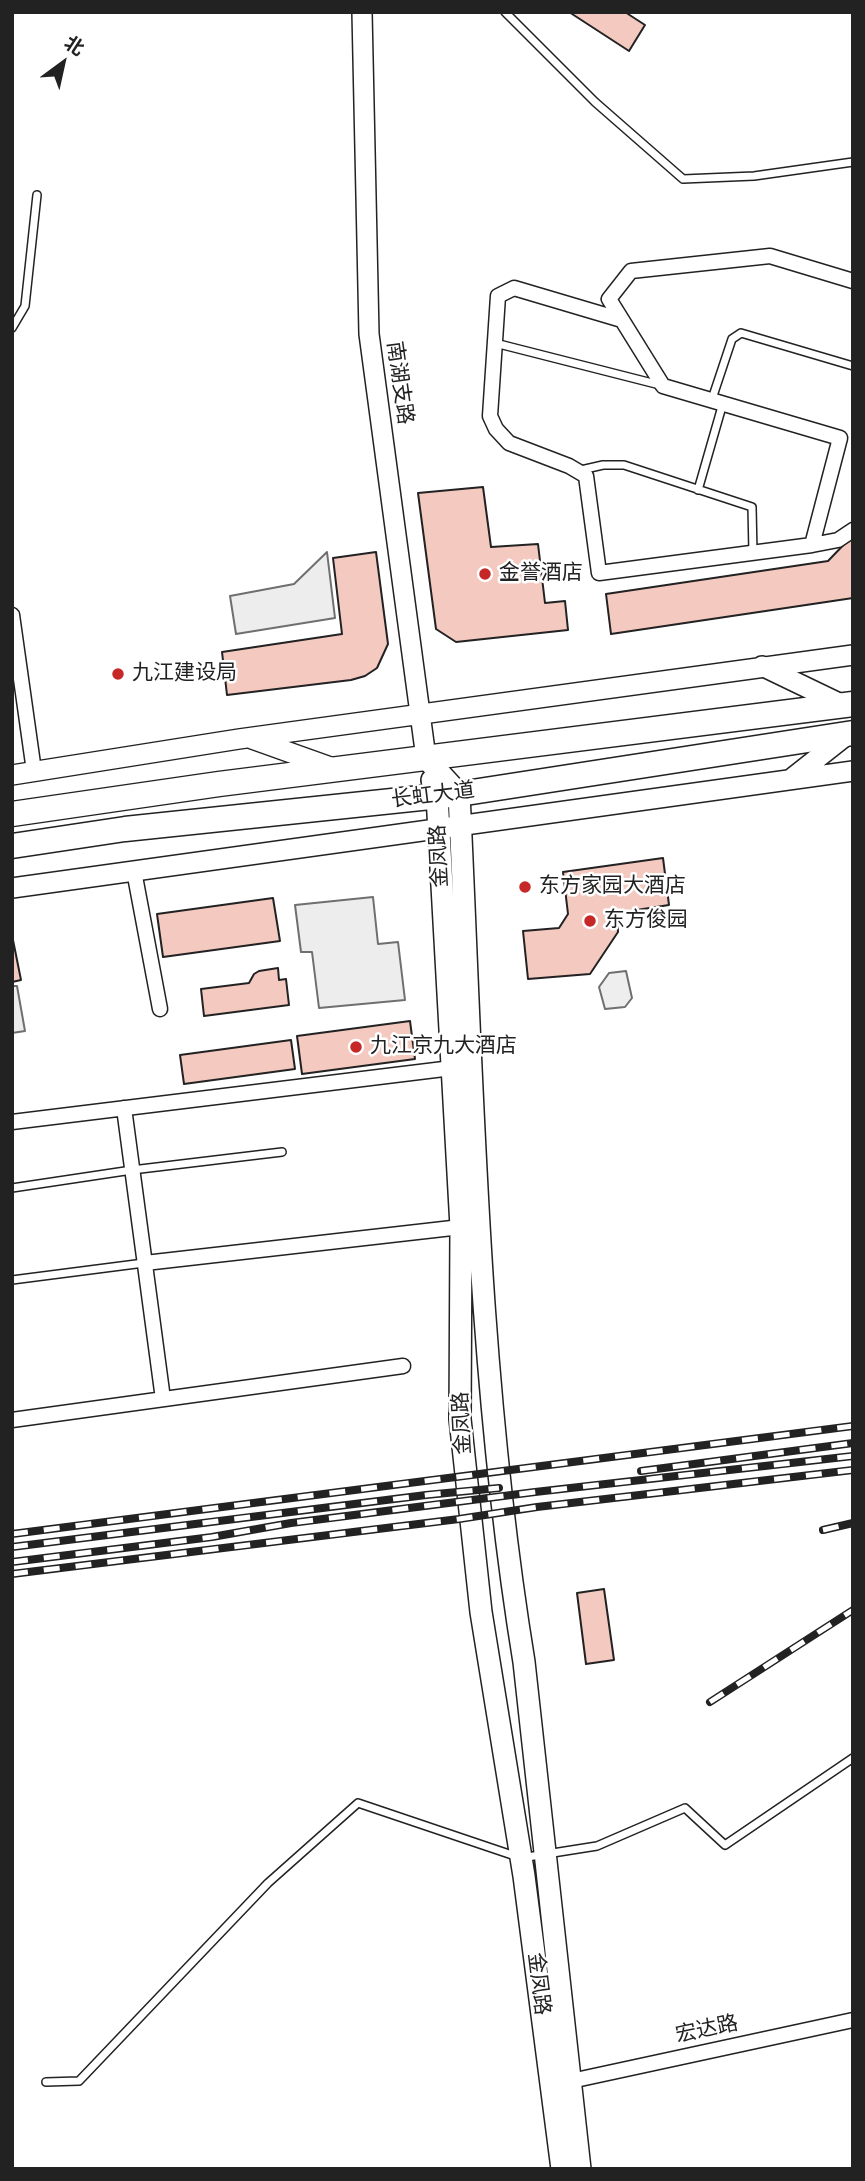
<!DOCTYPE html>
<html>
<head>
<meta charset="utf-8">
<style>
  body { margin:0 }
  #map { position:relative; width:865px; height:2181px; overflow:hidden; background:#fff; font-family:"DejaVu Sans","Noto Sans SC",sans-serif }
  canvas { display:block }
  .frame { position:absolute; inset:0; border:14px solid #222; pointer-events:none }
  .north { position:absolute; left:28px; top:28px; width:70px; height:70px; -webkit-text-stroke:5px #fff; paint-order:stroke; rotate:33deg; font-size:19px; font-weight:700; line-height:28px; text-align:center; color:#222 }
  .north::after { content:''; display:block; margin:auto; width:24px; height:32px; background:#222; clip-path:polygon(50% 0,100% 100%,50% 72%,0 100%) }
</style>
</head>
<body>
<div id="map">
<canvas width="865" height="2181"></canvas>
<div class="frame"></div>
<div class="north">北</div>
</div>
<script>
const g = document.querySelector('canvas').getContext('2d');
g.lineJoin = 'round';
function fillPath(path, color) { g.fillStyle = color; g.fill(path, 'evenodd'); }
function trace(path, color, width, dash) { g.strokeStyle = color; g.lineWidth = width; g.lineCap = dash ? 'butt' : 'round'; g.setLineDash(dash || []); g.stroke(path); }
function drawText(font, color, halo, rows, align = 'center') {
  g.font = font + ' "DejaVu Sans","Noto Sans SC",sans-serif'; g.lineWidth = 5; g.setLineDash([]); g.textBaseline = 'middle'; g.strokeStyle = halo; g.fillStyle = color; for (const [text, x, y, turn = 0] of rows) {
    g.save(); g.translate(x, y); g.rotate((+turn || 0) * Math.PI / 180); g.textAlign = isNaN(turn) ? turn : align; if (halo) g.strokeText(text, 0, 0); g.fillText(text, 0, 0); g.restore();
  }
}
const green = new Path2D(`
  M626 971 632 998 625 1007 605 1009 599 987 609 973Z`);
fillPath(green, '#eee');
trace(green, '#6f6f6f', 2);
const parking = new Path2D(`
  M327 552 335 618 236 634 230 596 294 584Z
  M373 897 378 944 398 942 405 1000 319 1008 312 952H301L295 905Z
  M12 986H17L25 1031 12 1033Z`);
fillPath(parking, '#ededed');
trace(parking, '#6f6f6f', 2);
const building = new Path2D(`
  M569 12H625L645 25 629 51Z
  M483 487 491 547 538 544 545 603 565 601 568 630 456 642 436 629 418 493Z
  M853 535V598L611 634 606 594 828 561Z
  M376 552 388 644 377 668 365 676 351 680 227 695 222 652 342 634 333 558Z
  M663 858 669 905 617 913 618 932 590 974 528 979 523 931 559 928 568 914 563 872Z
  M273 898 280 941 163 957 157 914Z
  M12 935 21 980 12 982Z
  M278 968 279 980 286 979 289 1005 204 1016 201 989 249 983 254 974 259 971Z
  M410 1021 415 1059 302 1074 297 1036Z
  M291 1040 295 1069 184 1084 180 1055Z
  M604 1589 614 1660 586 1664 577 1593Z`);
fillPath(building, '#f3c9c0');
trace(building, '#222', 2);
const service = new Path2D(`
  M505 12 595 102 683 179 754 176 853 162
  M12 328 25 306 37 195
  M495 343 660 385
  M712 399 732 339 741 333 853 366
  M581 470 603 465H624L752 507 753 553
  M698 490 723 403
  M12 1188 132 1170 282 1152
  M12 1280 144 1263
  M46 2082 79 2081 268 1883 358 1803 521 1858 597 1846 685 1808 725 1845 853 1758`);
const minor = new Path2D(`
  M853 281 770 256 631 271 609 299 663 386 840 438 812 545 838 540 853 530
  M622 320 514 288 498 296 490 416 496 429 509 443 569 466 586 476 599 573 812 545
  M12 615 34 771
  M134 871 160 1009
  M124 1108 163 1399
  M12 1122 452 1068
  M145 1263 461 1227
  M12 1420 403 1366
  M571 2081 853 2020`);
const tertiary = new Path2D(`
  M362 12 369 334 426 758
  M762 666 843 705
  M252 739 336 769
  M12 775 239 739 853 655
  M791 779 848 734
  M12 888 853 771`);
const secondary = new Path2D(`
  M426 758 459 794C473 1083 477 1375 524 1662L580 2169
  M432 780 437 796 461 1227 460 1419 481 1612 524 1876 562 2169`);
const trunk = new Path2D(`
  M12 814 219 784 853 704
  M12 846 125 829 459 794 853 733`);
trace(service, '#222', 10);
trace(minor, '#222', 17);
trace(tertiary, '#222', 22);
trace(secondary, '#222', 24);
trace(trunk, '#222', 27);
trace(service, '#fff', 7);
trace(minor, '#fff', 14);
trace(tertiary, '#fff', 19);
trace(secondary, '#fff', 21);
trace(trunk, '#fff', 24);
const rail = new Path2D(`
  M641 1471 853 1443
  M823 1530 853 1523
  M12 1534 853 1426
  M12 1547 426 1495 499 1488
  M12 1562 212 1537 291 1523 535 1492 853 1456
  M12 1574 459 1519 537 1507 853 1470
  M710 1702 853 1610`);
trace(rail, '#222', 8);
trace(rail, '#fff', 5, [16]);
for (const [x, y, r, color] of [
  [485,574,7,"#c62828"],
  [118,674,7,"#c62828"],
  [525,887,7,"#c62828"],
  [590,921,7,"#c62828"],
  [356,1047,7,"#c62828"]
]) { const dot = new Path2D(); dot.arc(x, y, r, 0, 2 * Math.PI); g.fillStyle = color; g.fill(dot); trace(dot, '#fff', 2.5); }
drawText('21px', '#222', '#fff', [
  ["南湖支路",399,383,82],
  ["长虹大道",433,796,-7],
  ["金凤路",440,856,-93],
  ["金凤路",463,1423,-93],
  ["金凤路",538,1984,83],
  ["宏达路",707,2030,-12]
]);
drawText('21px', '#222', '#fff', [
  ["金誉酒店",499,574],
  ["九江建设局",132,674],
  ["东方家园大酒店",539,887],
  ["东方俊园",604,921],
  ["九江京九大酒店",370,1047]
], 'left');
</script>
</body>
</html>
